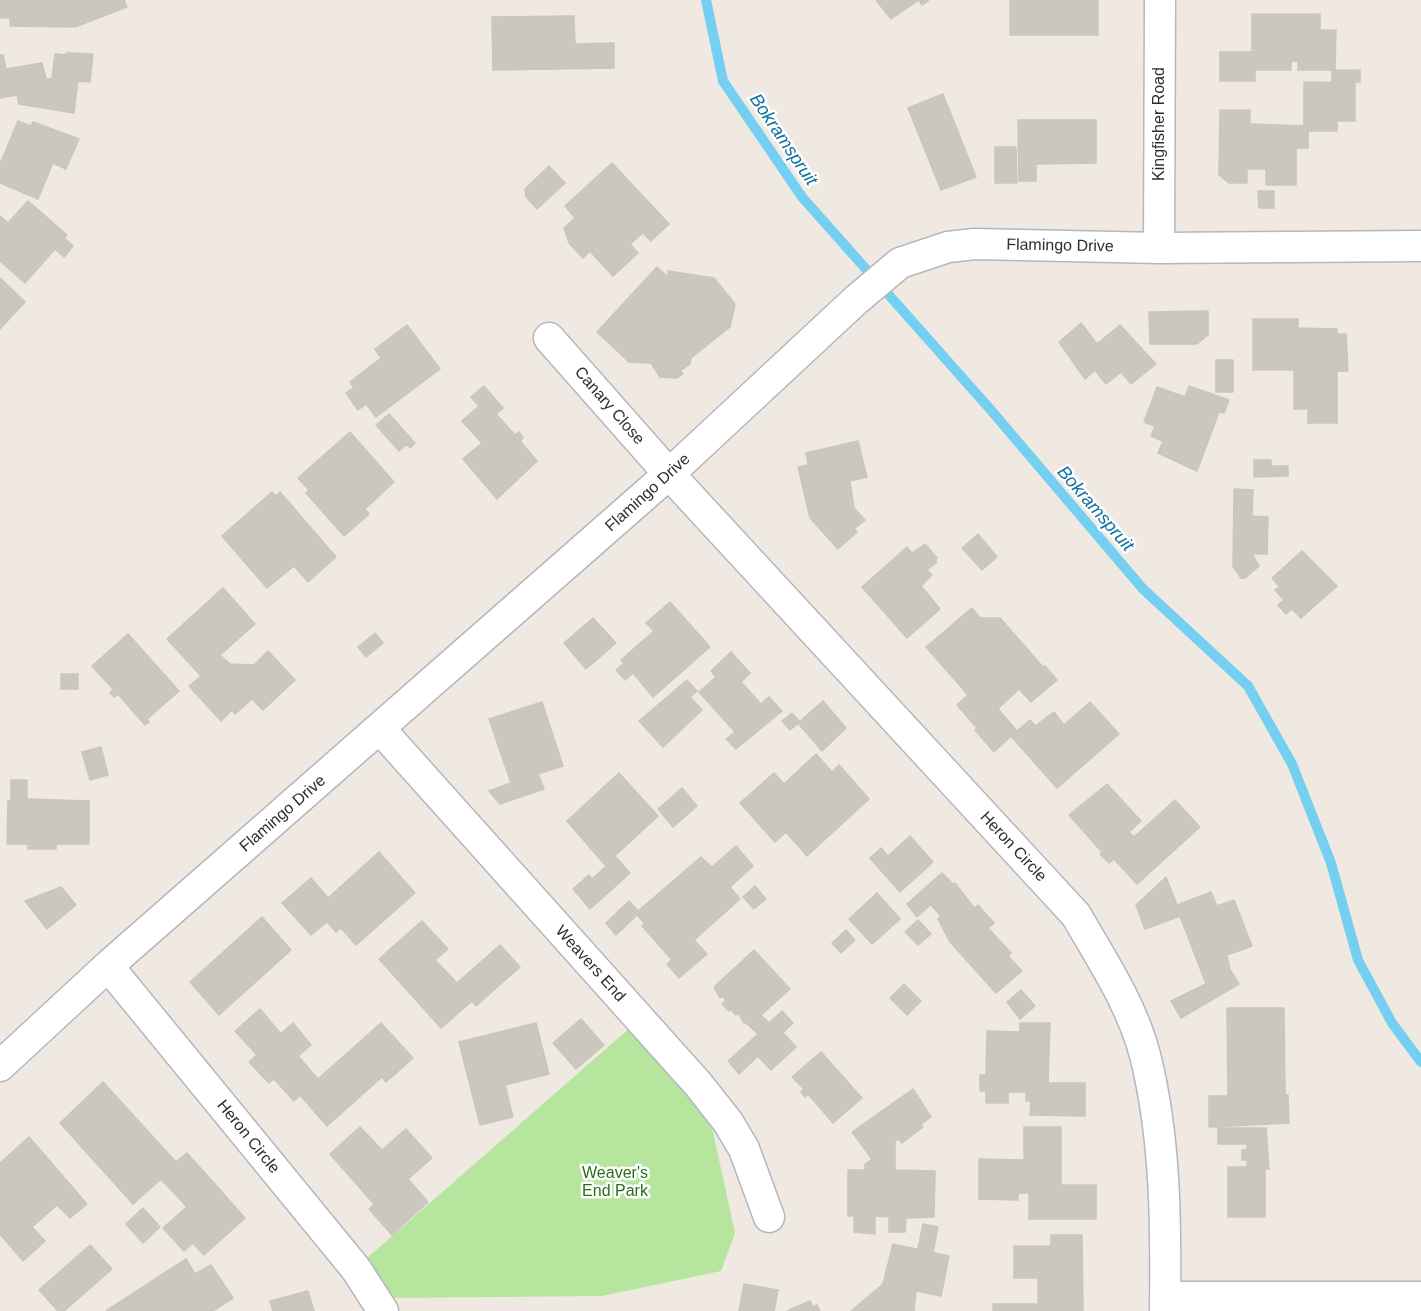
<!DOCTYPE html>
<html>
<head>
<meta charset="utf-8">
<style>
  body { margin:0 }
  canvas { display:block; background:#efe9e1 }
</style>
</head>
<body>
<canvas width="1421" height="1311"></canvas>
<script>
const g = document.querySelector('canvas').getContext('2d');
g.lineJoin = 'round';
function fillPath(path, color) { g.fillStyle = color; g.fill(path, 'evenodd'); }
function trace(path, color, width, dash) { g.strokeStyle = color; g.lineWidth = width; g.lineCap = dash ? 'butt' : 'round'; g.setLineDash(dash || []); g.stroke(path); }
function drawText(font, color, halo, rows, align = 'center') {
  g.font = font + ' Helvetica,sans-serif'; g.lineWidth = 5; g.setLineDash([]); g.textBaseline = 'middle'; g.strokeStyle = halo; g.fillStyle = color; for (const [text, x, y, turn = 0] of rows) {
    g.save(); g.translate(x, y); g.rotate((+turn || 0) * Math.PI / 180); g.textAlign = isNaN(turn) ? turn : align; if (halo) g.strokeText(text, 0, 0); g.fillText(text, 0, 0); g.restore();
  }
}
fillPath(new Path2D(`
  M632 1026 711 1123 735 1233 721 1271 602 1296 388 1298 366 1259Z`), '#b6e59e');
trace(new Path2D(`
  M706 0 723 81 802 197 990 409 1143 589 1248 686 1292 764 1331 863 1358 960 1392 1023 1421 1062`), '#75cff0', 10);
const building = new Path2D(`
  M0 0H124L127 7 75 27 10 26V18H0Z
  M876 0H929L922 5 919 0 891 19Z
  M1064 0H1098V35H1010V1Z
  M1252 14H1320V30H1336L1335 70H1360V82H1332V70H1298V61H1291V70H1255V81H1220V52H1252Z
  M574 16 575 44 614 43V68L493 70 492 17Z
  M66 53 93 54 90 82 78 81 74 113 19 104 17 95 0 98V55H3L6 69 42 63 46 79H52L55 54 66 55Z
  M1304 82 1355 83V121H1337V131H1308V148H1296V185H1266V169H1247V183H1229L1219 175 1220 110H1250V124L1304 126Z
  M943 94 976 177 941 190 908 108Z
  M1018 120H1096V163L1036 164V181H1019Z
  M18 121 31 126 33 122 79 139 66 169 53 163 38 199 0 183V164Z
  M995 147H1016L1017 183H995Z
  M612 163 669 224 651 241 643 233 630 244 638 253 613 276 590 251 583 258 569 243 564 228 575 218 565 206Z
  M549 166 565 183 537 209 526 197 525 189Z
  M1258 191H1274V208H1259Z
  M28 201 67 235 64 238 73 246 64 257 55 249 25 283 0 261V216L8 223Z
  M657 267 668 277V271L714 278 735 304 730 327 691 358 690 364 680 371 683 374 677 378 660 377 651 363 629 362 597 332Z
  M0 278 25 302 0 329Z
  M1208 311V335L1197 344H1150L1149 312Z
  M1253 319H1298V328L1337 329V334H1346L1348 371H1337V423H1308V409H1294V370H1253Z
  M1081 323 1097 344 1120 325 1156 364 1131 384 1121 372 1106 384 1095 370 1085 379 1059 342Z
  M407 325 440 369 376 417 366 404 358 410 346 393 354 388 350 382 381 358 375 349Z
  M1216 360H1233V392H1216Z
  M484 386 503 408 496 414 515 435 519 432 523 438 520 441 537 461 497 499 463 459 482 443 462 421 479 406 471 397Z
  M1189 386 1229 400 1224 413 1219 412 1197 471 1158 453 1163 441 1151 436 1155 426 1144 422 1157 387 1185 397Z
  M389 414 415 443 410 448 407 444 399 451 376 425Z
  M350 432 394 482 365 509 369 514 344 536 306 493 309 490 298 478Z
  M858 441 867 477 850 481 854 508 865 520 854 529 857 532 838 549 810 518 798 467 808 465 806 453Z
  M1254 460H1271V466H1288V476L1254 477Z
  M1234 489 1253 490 1252 516 1268 517 1267 554H1252L1259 566 1245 578H1241L1233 566Z
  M272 492 275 496 280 492 336 557 308 582 294 566 267 588 222 536Z
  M978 534 997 557 982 570 962 548Z
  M925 544 937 558 935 560 937 562 927 570 932 575 921 586 940 609 907 638 862 587 907 547 912 553Z
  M1302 551 1337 586 1301 618 1292 609 1286 614 1278 605 1284 600 1275 590 1280 587 1272 578Z
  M223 588 255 624 220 655 230 664 254 665 268 651 295 680 263 710 252 699 235 714 232 710 221 721 189 686 201 676 167 639Z
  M670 602 710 647 653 697 633 673 625 680 616 670 624 663 621 660 654 631 646 623Z
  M972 608 980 618H1000L1043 667 977 728 957 705 968 695 926 647Z
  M593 618 616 643 586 669 564 643Z
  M375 633 383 643 366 657 358 647Z
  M128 634 179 691 147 719 149 722 145 725 118 694 114 697 110 693 113 689 92 666Z
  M731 652 750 673 741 682 761 704 769 697 782 711 736 749 726 739 735 732 699 692 716 677 711 671Z
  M1045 666 1057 680 1031 702 1018 688Z
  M61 674H78V689H61Z
  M687 680 697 691 690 697 702 710 663 747 639 721Z
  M823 701 846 728 822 751 798 723Z
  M542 702 563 766 538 774 544 789 500 804 489 791 511 783 489 719Z
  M1090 702 1119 734 1057 788 1011 736 994 752 975 730 998 709 1017 731 1030 720 1035 726 1054 712 1064 725Z
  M792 713 800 722 790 730 782 721Z
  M101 747 108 775 90 780 82 752Z
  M816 754 832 772 839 765 869 799 807 856 786 832 775 842 740 803 774 773 784 784Z
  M619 773 658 816 605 865 567 821Z
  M11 780H27V799L89 801V844H56V849H28V844H7L8 801H11Z
  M1107 784 1141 821 1129 832 1134 837 1175 800 1200 827 1137 884 1114 859 1109 863 1100 854 1102 852 1069 815Z
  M682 788 697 806 673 827 658 809Z
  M910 836 933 862 900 892 870 858 881 848 888 856Z
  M736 846 753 866 730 887 740 899 694 940 707 954 679 978 667 964 672 960 642 926 645 924 637 915 616 935 606 923 629 901 638 911 701 857 712 867Z
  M379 852 415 893 356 945 341 928 336 932 327 922 311 935 282 903 311 878 328 898Z
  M616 857 630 873 590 909 573 889 589 875 592 879Z
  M942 873 953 884 917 917 907 904Z
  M1166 877 1177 905 1211 892 1217 906 1234 900 1252 946 1227 955 1230 970 1239 984 1181 1018 1171 1001 1206 984 1180 916 1145 929 1136 905Z
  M955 883 974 908 978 905 994 923 988 928 1011 953 1008 956 1022 971 996 993 950 942 938 919 941 916 931 905Z
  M755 886 766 899 754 909 743 897Z
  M61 887 76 905 47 929 25 901Z
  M877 893 900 919 872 944 849 919Z
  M262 917 291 950 219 1015 190 982Z
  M918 920 931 934 918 945 905 932Z
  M422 921 448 949 435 960 457 983 500 945 520 967 476 1006 472 1001 441 1028 379 959Z
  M846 930 855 940 841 953 832 943Z
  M754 950 790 989 761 1015 769 1023 782 1011 793 1023 739 1074 728 1061 758 1034 745 1022 744 1023 738 1013 736 1015 731 1010 732 1007 729 1011 722 1004 726 1000 722 996 720 998 714 987Z
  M904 984 921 1001 907 1015 890 998Z
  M1021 990 1035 1006 1020 1019 1007 1002Z
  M1227 1008H1284L1285 1095H1288L1289 1123 1209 1127V1096H1228Z
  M260 1009 281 1034 257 1055 235 1031Z
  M581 1019 604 1045 576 1069 553 1043Z
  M293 1023 311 1045 298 1056 318 1079 381 1023 413 1058 386 1082 382 1077 327 1126 300 1095 294 1101 274 1079 269 1083 249 1062Z
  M536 1023 549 1074 505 1085 513 1117 480 1125 459 1042Z
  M1020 1023H1050L1048 1083H1085V1116L1030 1115 1031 1101H1026V1092H1008V1103H986V1091H980V1075H986L987 1031 1020 1032Z
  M783 1033 796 1047 771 1070 758 1056Z
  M821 1052 862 1098 833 1123 808 1094 805 1097 801 1092 804 1089 792 1077Z
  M103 1082 176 1162 187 1153 214 1183 187 1207 161 1179 133 1204 60 1123Z
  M913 1089 931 1117 921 1124 923 1127 902 1143 899 1139 895 1141V1170L935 1171 934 1217 906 1218 905 1232H889V1217L875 1216V1234L854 1232V1216H848V1170H865V1164L872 1159 852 1132Z
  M360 1127 382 1150 406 1129 432 1158 408 1179 428 1202 392 1235 369 1209 374 1204 330 1154Z
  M1024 1127H1061V1185H1096V1219H1029V1193H1018V1200L979 1199V1159L1024 1160Z
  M1218 1128H1266L1269 1169H1265V1217H1228V1167H1247V1160H1242V1150H1247V1144H1218Z
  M29 1137 87 1204 70 1218 57 1205 32 1227 45 1241 23 1261 0 1234V1163Z
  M214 1183 245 1218 204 1255 193 1243 184 1251 163 1228Z
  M143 1208 160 1227 143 1243 126 1224Z
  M923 1224 938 1227 933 1252 918 1249Z
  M1051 1235H1082L1083 1311H993V1304H1038V1278H1014V1246H1051Z
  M893 1244 949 1256 941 1296 916 1291 914 1311H851L883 1284Z
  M90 1245 112 1269 64 1311H58L39 1290Z
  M186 1259 195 1274 211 1265 233 1298 213 1311H106Z
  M744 1284 778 1290 774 1311H739Z
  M308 1291 314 1311H273L270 1301Z
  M810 1301 813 1307 817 1305 820 1311H787Z`);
fillPath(building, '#cbc7bf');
trace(building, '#cbc5ba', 1.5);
const street = new Path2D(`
  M1159 248 1160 0
  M549 338 669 474 1076 915C1102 960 1132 1005 1145 1055 1166 1138 1166 1226 1165 1311
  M381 730 698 1084 728 1122 744 1149 769 1217
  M108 966 356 1269 383 1311
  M0 1066 108 966 669 474 856 300 900 263 948 247 974 244 1159 248 1421 246
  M1165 1297H1421`);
trace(street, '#b4b7c1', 33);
trace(street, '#fff', 30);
drawText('16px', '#2e2e2e', '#fff', [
  ["Kingfisher Road",1160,124,-90],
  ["Flamingo Drive",1060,246,1],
  ["Canary Close",609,406,49],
  ["Flamingo Drive",648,493,-42],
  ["Flamingo Drive",283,814,-41],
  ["Heron Circle",1013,847,47],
  ["Weavers End",590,964,48],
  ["Heron Circle",248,1137,51]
]);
drawText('16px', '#2c6e1b', '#fff', [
  ["Weaver's",615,1174],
  ["End Park",615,1192]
]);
drawText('italic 18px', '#0d6fa3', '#fff', [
  ["Bokramspruit",783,140,56],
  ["Bokramspruit",1095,509,49]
]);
</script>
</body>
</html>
